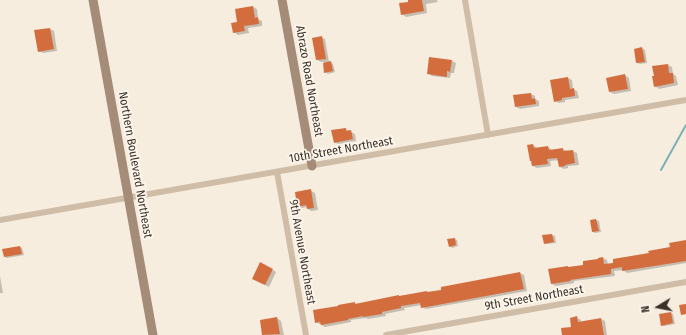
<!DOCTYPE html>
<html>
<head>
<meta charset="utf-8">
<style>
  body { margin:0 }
  #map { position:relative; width:686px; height:335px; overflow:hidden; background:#f6eddf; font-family:"Fira Sans Condensed",sans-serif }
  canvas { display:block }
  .north { position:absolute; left:638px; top:287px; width:40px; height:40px; -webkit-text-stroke:3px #fcf6ec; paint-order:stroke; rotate:260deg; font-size:11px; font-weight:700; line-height:16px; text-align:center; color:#3c3129 }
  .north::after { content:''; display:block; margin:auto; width:14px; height:18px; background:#3c3129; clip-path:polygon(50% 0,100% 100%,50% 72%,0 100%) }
</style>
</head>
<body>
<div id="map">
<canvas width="686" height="335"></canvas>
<div class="north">N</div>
</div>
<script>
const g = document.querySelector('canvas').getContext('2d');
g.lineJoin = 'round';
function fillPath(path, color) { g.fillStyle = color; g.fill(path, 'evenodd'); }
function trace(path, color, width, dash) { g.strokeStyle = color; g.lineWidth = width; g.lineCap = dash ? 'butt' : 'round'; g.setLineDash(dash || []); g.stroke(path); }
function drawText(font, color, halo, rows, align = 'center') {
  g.font = font + ' "Fira Sans Condensed",sans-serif'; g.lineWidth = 3.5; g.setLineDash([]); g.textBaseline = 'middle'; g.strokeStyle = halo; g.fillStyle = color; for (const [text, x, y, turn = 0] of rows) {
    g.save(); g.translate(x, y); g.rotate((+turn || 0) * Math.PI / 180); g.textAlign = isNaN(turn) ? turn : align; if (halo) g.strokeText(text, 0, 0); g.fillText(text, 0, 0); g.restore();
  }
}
fillPath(new Path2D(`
  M409 0H437L438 2 426 4 427 13 406 17 402 14 410 3Z
  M253 7 257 9 258 19 262 21V26L248 28 249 33 238 35 234 32 239 23Z
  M50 29 54 31 57 51 43 53 39 51Z
  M321 37 325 39 329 62 333 64 335 72 328 74 325 72 324 62H321L317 60Z
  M642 48 645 50 647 63 640 64 637 63Z
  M452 61 456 63 454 73H451L450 78 432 76 428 73Z
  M668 65 672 67 673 74 676 76 678 85 659 89 655 86Z
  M625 75 629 78 631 91 614 94 610 92Z
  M568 78 572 80 573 89 577 91 579 98 565 100V102L559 103 555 101Z
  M531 94 535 96V99L539 101V106L520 109 516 107Z
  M346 129 355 134 356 141 338 144 335 142Z
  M533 145 537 148 548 147 552 150 563 149 567 151H573L577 153 579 165 568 166V168L564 169 560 167 559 160 550 161 551 166 537 168 533 166Z
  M311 191 315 193 318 210 311 211 308 209 307 207 302 208 298 206Z
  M596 220 599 221 601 232 595 233 593 232 591 221Z
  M552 235 555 236 556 243 547 244 545 243Z
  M455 239 457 240 458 246 452 248 450 246Z
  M686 242V263L627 273 623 270 614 271 615 276 574 281V283L556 286 552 284 568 267 570 268 585 266 603 258 607 260 608 265 671 248Z
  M20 247 22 248 24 255 7 258 5 257Z
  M273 270 276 272 269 287 257 281Z
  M520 273 524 275 527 291 426 309 422 307V305L404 308 405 310 385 314 386 316 368 319 366 318 351 320V322L325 327 316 322 354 303 357 304 443 291 442 288Z
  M0 276 3 293H0Z
  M671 313 673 314 675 324 664 326 662 325Z
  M277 318 281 321 284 335H263L261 321Z
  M577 318 581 320V323L601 319 605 321 607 335H563L572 327Z`), '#0003');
trace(new Path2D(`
  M661 170 686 125`), '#7ab0b7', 2);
fillPath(new Path2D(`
  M408 0H422L424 11 401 15 399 3 408 2Z
  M253 6 255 18 258 17 259 24 244 26 245 31 233 33 231 23 237 22 235 9Z
  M50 28 54 49 38 52 34 30Z
  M322 36 326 59 316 60 312 38Z
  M642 47 645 62 636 63 634 49Z
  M429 57 452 60 450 72 447 71V77L427 74Z
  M331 61 333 71 324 73 323 63Z
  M668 64 669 73H673L674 83 654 87 652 76H654L652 66Z
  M625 74 628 89 609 92 606 78Z
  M568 77 570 89 574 88 575 96 562 98V100L554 102 550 80Z
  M531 93 532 99 535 98 536 104 515 107 513 95Z
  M346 128V131L351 130 353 139 334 143 331 130Z
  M533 144 534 148 548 146 549 150 563 148V151L573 150 575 163 565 165V166L559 167 557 158 547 159 548 164 532 166 531 161H530L527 145Z
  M311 189 314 208 307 209 306 205 297 207 295 192Z
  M596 219 599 231 592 232 590 220Z
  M552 234 554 242 544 244 542 235Z
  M455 238 456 245 449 247 447 239Z
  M686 240V261L622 271V267L611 269V274L570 280 571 281 551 284 548 269 568 266V267L583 265V261L598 259V258L603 257 604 264 613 263V259L649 253 648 251 670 247 669 243Z
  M20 246 22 254 4 257 2 249Z
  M260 262 273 269 265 285 252 279Z
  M520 272 524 289 421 308 420 303 401 306V308L382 312V314L363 317V316L348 319V320L321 325 320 322 315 323 313 310 338 306V305L355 302V304L399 295V296L427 291V292L441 290V287Z
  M686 304V314L681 315 679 305Z
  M671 312 673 323 661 326 659 314Z
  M577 316 578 322 601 318 604 335H562L561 328 571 327 570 318Z
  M277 317 280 334 262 335 260 320Z`), '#d46d3e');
trace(new Path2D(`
  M465 0 488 135
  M277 172 306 335
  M0 220 686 100
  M386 335 686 282`), '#d0bda8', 6);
trace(new Path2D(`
  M93 0 153 335
  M282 0 312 166`), '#a48c79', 9);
drawText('12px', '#3c3129', '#fcf6ec', [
  ["Abrazo Road Northeast",309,81,80],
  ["10th Street Northeast",341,150,-10],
  ["Northern Boulevard Northeast",135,165,80],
  ["9th Avenue Northeast",302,252,80],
  ["9th Street Northeast",534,298,-10]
]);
</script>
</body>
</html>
